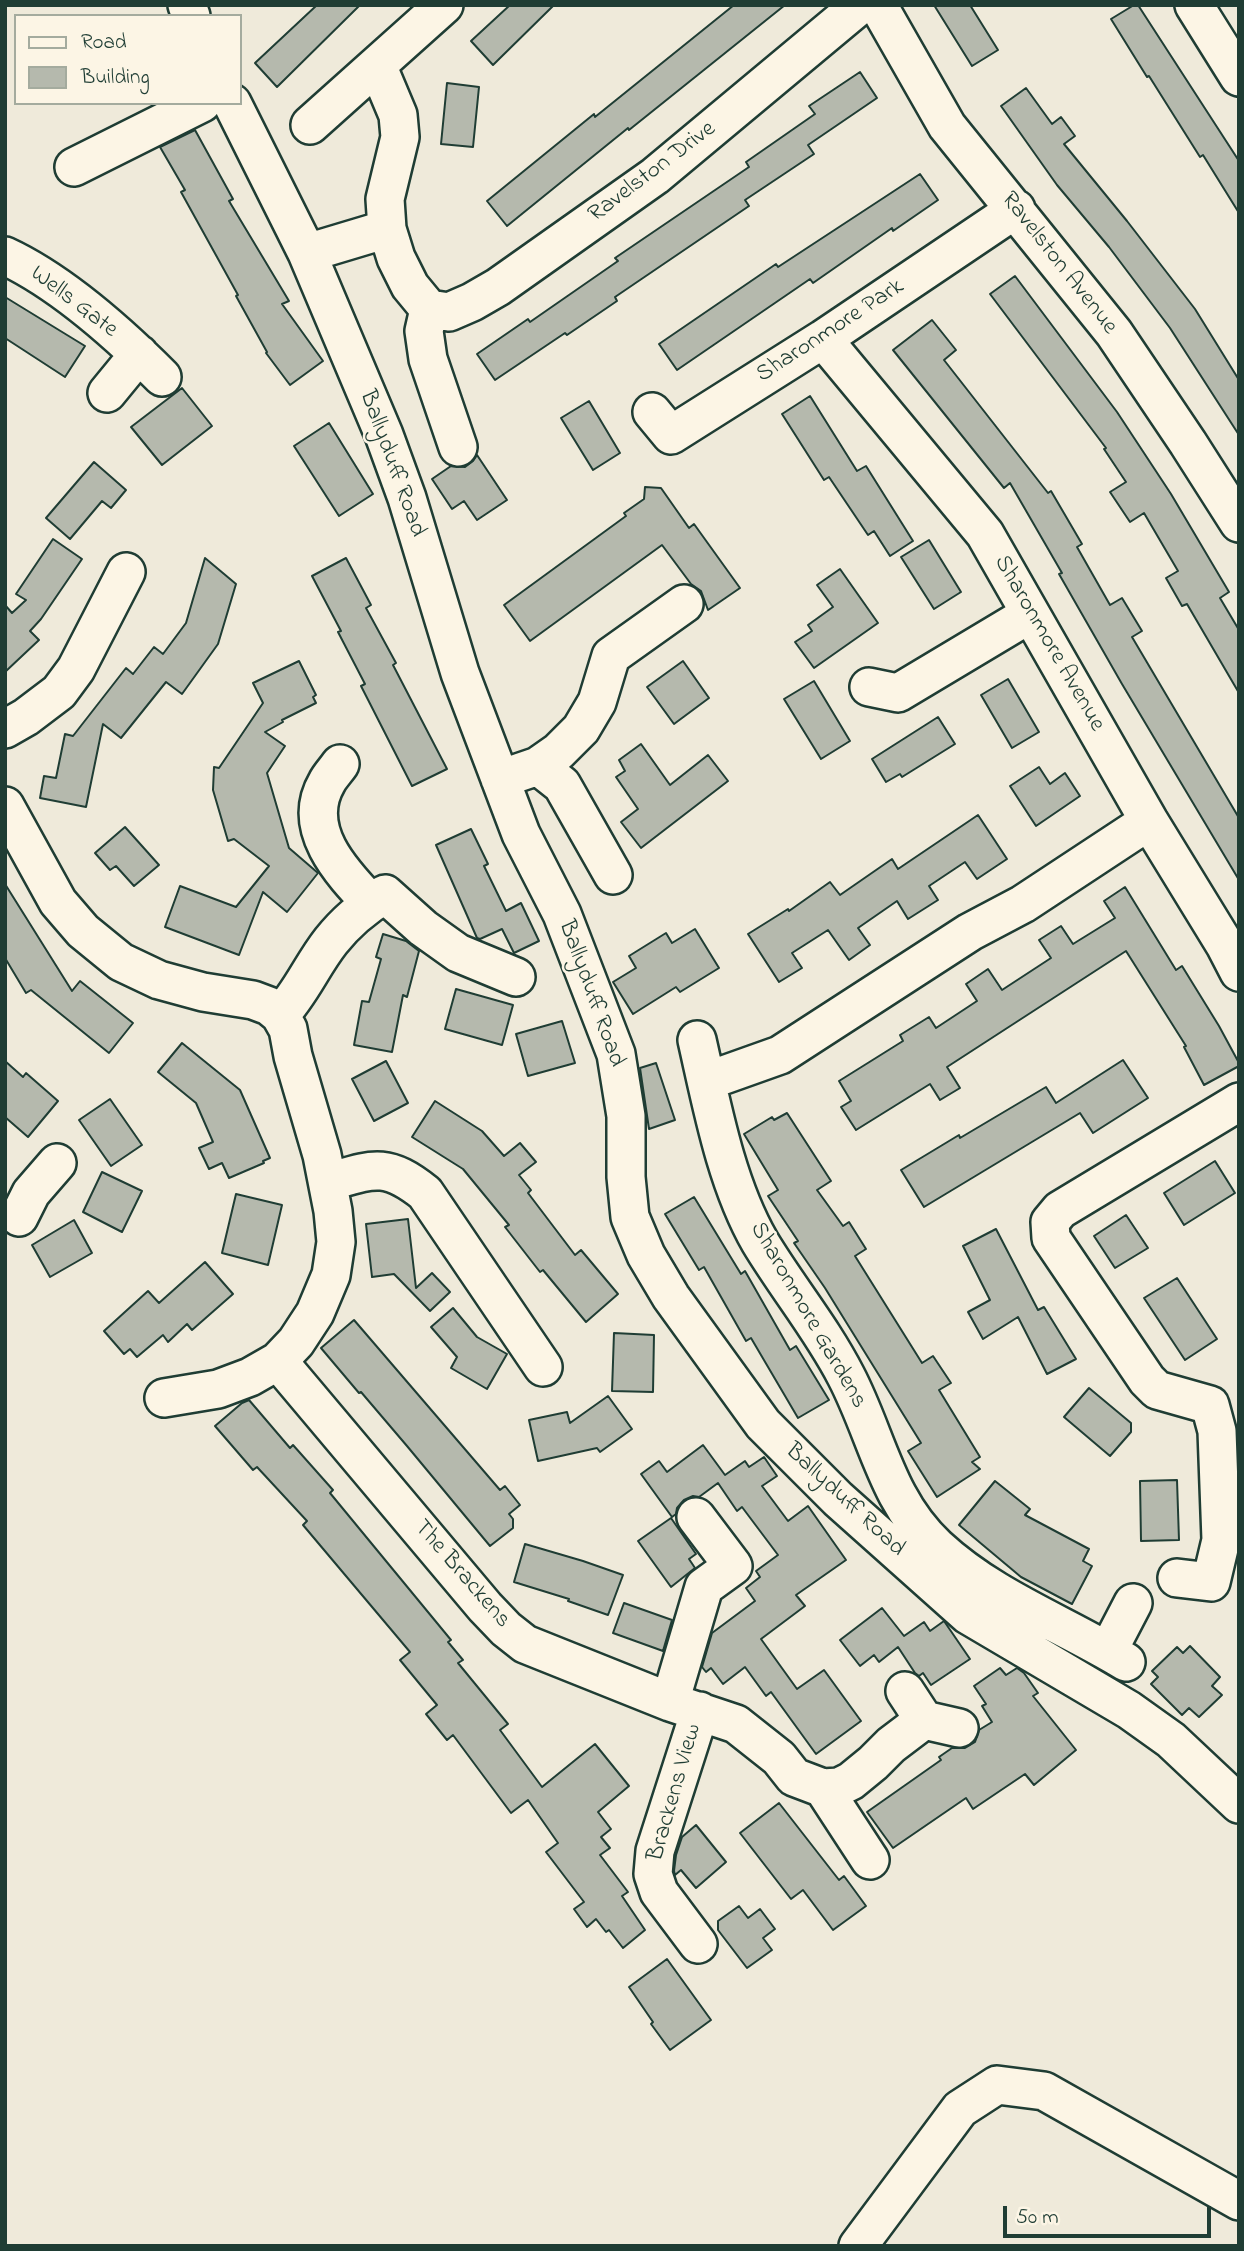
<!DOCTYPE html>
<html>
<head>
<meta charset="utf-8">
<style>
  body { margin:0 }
  #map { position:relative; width:1244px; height:2251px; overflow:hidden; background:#efeada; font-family:"Indie Flower",sans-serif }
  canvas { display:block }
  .frame { position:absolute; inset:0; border:7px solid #1f3d34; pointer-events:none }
  .legend { position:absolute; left:14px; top:14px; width:228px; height:91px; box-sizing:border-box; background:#fcf5e5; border:2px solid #a4ab9e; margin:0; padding:9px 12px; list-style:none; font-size:21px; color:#1f3d34 }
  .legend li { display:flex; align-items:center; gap:14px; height:35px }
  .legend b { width:35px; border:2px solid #a4ab9e }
  .scale { position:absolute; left:1003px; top:2206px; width:208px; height:32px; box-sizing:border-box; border:4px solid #1f3d34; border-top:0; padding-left:9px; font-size:21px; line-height:24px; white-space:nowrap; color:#1f3d34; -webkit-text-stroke:5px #fcf5e5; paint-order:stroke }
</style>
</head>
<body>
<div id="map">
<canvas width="1244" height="2251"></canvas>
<div class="frame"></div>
<ul class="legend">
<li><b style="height:9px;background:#fcf5e5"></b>Road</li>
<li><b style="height:19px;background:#b5b9ad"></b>Building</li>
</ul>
<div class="scale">50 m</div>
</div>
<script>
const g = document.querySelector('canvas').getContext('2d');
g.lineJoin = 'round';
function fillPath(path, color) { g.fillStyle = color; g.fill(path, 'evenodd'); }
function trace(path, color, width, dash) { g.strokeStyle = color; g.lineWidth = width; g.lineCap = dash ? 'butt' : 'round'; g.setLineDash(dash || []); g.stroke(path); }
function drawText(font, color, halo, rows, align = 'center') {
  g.font = font + ' "Indie Flower",sans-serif'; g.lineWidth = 5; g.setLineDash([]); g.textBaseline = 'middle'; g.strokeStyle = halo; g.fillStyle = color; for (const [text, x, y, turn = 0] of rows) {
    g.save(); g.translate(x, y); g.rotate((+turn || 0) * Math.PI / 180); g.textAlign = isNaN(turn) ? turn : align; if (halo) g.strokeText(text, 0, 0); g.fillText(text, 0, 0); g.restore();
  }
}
const building = new Path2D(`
  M317 5H360L277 87 255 63Z
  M510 5H554L493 65 471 41Z
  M734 5H785L629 130 628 128 507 226 487 201 594 114 595 117Z
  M934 5H970L998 50 972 66Z
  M1134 5H1138L1239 161V213L1203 155 1200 157 1149 76 1147 77 1111 19Z
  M860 72 877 98 808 145 814 154 745 200 749 206 615 297 617 301 567 335 565 333 495 380 477 354 528 319 530 322 618 261 615 258 749 167 746 162 815 114 809 106Z
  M447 83 479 87 473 147 441 144Z
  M1026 88 1052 124 1061 117 1075 136 1064 144 1127 221 1195 309 1239 380V435L1170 328 1109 247 1057 185 1001 106Z
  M195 130 233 199 229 201 289 301 282 304 323 361 290 385 266 353 267 352 236 296 238 295 181 192 185 190 160 147Z
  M920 174 938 200 893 231 892 228 813 283 810 279 677 370 659 344 776 264 778 267Z
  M1015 276 1117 412 1171 494 1229 592 1220 598 1239 630V693L1187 604 1182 606 1166 578 1178 571 1144 513 1130 522 1110 492 1126 482 1104 449 1106 448 990 294Z
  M5 297 85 346 65 377 5 338Z
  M932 320 956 350 944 360 1048 493 1051 491 1082 544 1077 547 1110 605 1122 598 1142 631 1132 637 1239 818V880L1122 684 1059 574 1062 573 1010 483 1004 488 893 350Z
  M182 388 212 426 162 465 131 427Z
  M810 396 857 471 866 466 913 541 890 556 874 531 868 535 829 477 824 480 782 414Z
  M589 401 620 453 593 470 561 418Z
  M329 423 373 494 339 516 294 446Z
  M477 455 507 500 477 520 464 501 452 509 432 479 451 466 465 467 473 461Z
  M94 462 126 490 111 508 102 501 70 539 46 518Z
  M645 487 661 488 689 528 694 524 740 588 708 610 701 591 691 584 662 545 530 641 504 605 626 516 624 513 644 499Z
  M53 539 82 559 41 619 30 631 39 640 5 672V605L12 613 26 600 16 594Z
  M929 540 961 592 934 609 901 557Z
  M205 558 236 584 218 644 182 694 166 682 121 738 103 724 86 807 40 798 44 776 56 778 65 734 73 736 126 668 133 674 154 647 163 654 186 623Z
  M346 558 371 605 366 608 396 663 393 665 447 769 412 786 361 686 365 684 338 632 341 631 312 576Z
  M840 569 878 623 814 668 795 642 812 631 808 625 833 607 817 585Z
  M299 661 316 695 313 697 316 703 282 720 283 722 265 732 285 746 267 773 289 848 318 873 287 912 263 892 239 955 165 927 180 886 236 907 269 866 234 839 228 841 213 790 214 767 219 768 263 703 253 683Z
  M683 661 709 698 674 724 647 687Z
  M1008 679 1039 732 1012 748 981 695Z
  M814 681 850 741 821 759 784 699Z
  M938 717 955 744 902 777 900 774 886 782 872 759Z
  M641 744 670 785 708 755 728 781 641 848 621 822 638 809 616 777 625 771 619 760Z
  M1039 767 1050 784 1065 773 1080 796 1036 826 1010 786Z
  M978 815 1007 859 977 879 965 862 929 886 938 900 908 919 897 901 858 928 870 945 849 960 828 930 792 953 802 968 779 982 748 934 788 909 789 911 830 882 840 895 892 859 898 869Z
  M125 827 159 865 134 886 116 866 110 870 95 853Z
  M471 829 488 864 484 866 506 911 521 903 539 941 514 953 502 929 480 939 477 938 436 845Z
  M5 884 72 991 80 981 133 1023 109 1053 31 990 26 993 5 958Z
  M1125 887 1176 970 1182 966 1219 1026 1239 1063V1066L1204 1085 1184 1047 1186 1046 1126 951 947 1067 960 1088 940 1100 930 1084 856 1130 841 1107 851 1101 839 1081 903 1041 900 1035 929 1017 936 1028 977 1001 966 984 988 969 1002 990 1051 958 1039 940 1061 926 1073 944 1115 918 1104 901Z
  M695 929 719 968 680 992 676 987 633 1014 613 982 636 968 629 956 666 933 672 943Z
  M383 934 406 941 419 951 407 997 403 995 392 1052 354 1045 362 1001 369 1002 381 959 376 957Z
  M456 989 513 1005 502 1045 445 1029Z
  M562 1021 575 1063 528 1076 516 1034Z
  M182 1043 240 1090 270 1158 263 1161 264 1163 229 1178 222 1163 209 1169 199 1148 213 1142 196 1103 158 1072Z
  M1123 1060 1148 1098 1093 1133 1080 1113 924 1207 901 1170 959 1135 960 1138 1046 1087 1056 1103Z
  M5 1061 23 1077 26 1073 58 1101 28 1137 5 1117Z
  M386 1061 408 1103 374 1121 352 1079Z
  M656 1063 675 1120 649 1129 640 1068Z
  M110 1099 142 1145 111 1166 79 1120Z
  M435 1101 482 1131 504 1156 520 1143 536 1162 519 1175 531 1190 528 1193 575 1255 581 1250 618 1294 586 1322 543 1270 540 1272 505 1227 509 1225 463 1169 412 1137Z
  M787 1113 831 1181 817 1190 843 1226 849 1222 866 1249 855 1256 922 1363 933 1356 951 1383 939 1390 980 1457 972 1462 980 1469 937 1497 908 1451 921 1443 825 1288 794 1243 798 1241 768 1196 778 1190 744 1134 772 1117 774 1120Z
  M1215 1161 1235 1193 1184 1225 1164 1193Z
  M102 1172 142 1191 122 1232 83 1212Z
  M236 1194 282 1205 268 1265 222 1253Z
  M694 1197 741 1274 745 1271 790 1350 796 1346 829 1400 798 1418 751 1338 746 1341 704 1267 699 1270 665 1214Z
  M1126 1215 1148 1248 1115 1268 1094 1236Z
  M408 1219 416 1288 432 1273 450 1292 430 1311 394 1274 372 1277 366 1224Z
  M74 1220 92 1253 50 1277 32 1245Z
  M996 1229 1038 1310 1044 1307 1076 1359 1047 1374 1018 1317 983 1339 968 1312 990 1300 963 1246Z
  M205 1262 233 1294 192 1330 187 1324 168 1342 163 1335 137 1357 130 1349 124 1354 104 1331 148 1291 159 1303Z
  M1177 1278 1217 1339 1185 1360 1144 1298Z
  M453 1308 477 1337 507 1354 487 1389 451 1368 457 1357 431 1327Z
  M354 1320 500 1490 505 1486 520 1505 509 1514 513 1519V1528L490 1546 407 1446 361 1392 359 1393 321 1348Z
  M614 1333 654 1335 653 1392 612 1391Z
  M1089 1388 1131 1423V1432L1110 1456 1064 1417Z
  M608 1396 632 1429 600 1452 597 1448 538 1461 529 1420 567 1412 570 1423Z
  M249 1400 290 1448 293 1445 333 1490 330 1493 451 1640 448 1642 463 1660 458 1663 508 1724 500 1730 542 1787 595 1744 629 1786 598 1812 611 1829 601 1837 610 1848 600 1855 628 1892 622 1896 645 1930 623 1948 609 1930 606 1932 596 1919 587 1927 574 1909 584 1902 546 1852 558 1843 528 1800 511 1813 453 1735 447 1740 426 1714 437 1705 400 1660 410 1652 303 1525 307 1521 257 1467 253 1470 215 1426 242 1403Z
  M703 1445 725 1475 745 1461 749 1467 764 1457 777 1476 762 1486 788 1521 808 1506 846 1560 796 1595 805 1606 761 1639 797 1689 824 1670 861 1721 816 1754 771 1692 766 1696 745 1667 723 1684 711 1668 706 1672 702 1667 712 1633 755 1601 746 1588 760 1577 756 1571 778 1555 742 1507 737 1511 718 1483 699 1497 693 1496 684 1500 677 1508 676 1514 672 1517 641 1474 659 1461 667 1472Z
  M1177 1480 1179 1540 1141 1541 1140 1481Z
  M995 1481 1030 1509 1025 1515 1089 1549 1083 1561 1092 1566 1072 1604 1021 1577 959 1525Z
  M671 1518 696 1554 689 1559 695 1568 671 1587 638 1541Z
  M525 1544 583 1561 623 1575 608 1615 568 1601 569 1599 514 1582Z
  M624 1603 672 1620 663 1651 613 1633Z
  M882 1608 904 1636 924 1622 930 1631 944 1621 970 1659 931 1685 923 1673 919 1676 915 1673 898 1647 879 1662 874 1655 860 1666 840 1640Z
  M1190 1646 1220 1677 1212 1686 1222 1695 1199 1717 1189 1708 1182 1715 1151 1684 1158 1677 1152 1671 1177 1647 1183 1653Z
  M1000 1668 1006 1675 1017 1668 1024 1673 1038 1693 1033 1696 1076 1750 1034 1785 1025 1774 973 1809 966 1798 893 1848 867 1812 941 1760 939 1757 952 1748H965L975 1742 979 1730 992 1722 982 1706 986 1704 974 1686Z
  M779 1803 839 1880 844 1876 866 1906 833 1930 803 1890 791 1899 740 1833Z
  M696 1825 726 1862 696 1888 681 1870 675 1875 674 1871 676 1855 682 1837Z
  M739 1906 748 1918 760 1909 775 1929 763 1938 772 1950 747 1968 718 1930V1921Z
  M667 1959 711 2020 670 2050 651 2024 653 2022 629 1987Z`);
fillPath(building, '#b5b9ad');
trace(building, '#1f3d34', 2);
const minor = new Path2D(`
  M187 5 191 16
  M878 5 947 126 1114 333 1188 443 1239 523
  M1194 5 1239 77
  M377 65 398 115 400 137 385 199 387 229 396 258 410 286 429 309
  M232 103 307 253 384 435 407 498 460 673 521 834 562 914 616 1054 626 1116V1177L630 1217 646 1255 671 1297 763 1424 838 1499 968 1615 1129 1710 1171 1740 1239 1804
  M310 125 444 5
  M74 167 202 103
  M307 253 387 229
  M5 256C61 282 118 333 162 377
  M429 309 449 312 472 302 498 287 655 176 860 5
  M429 309 424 331 428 359 458 447
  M823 339 985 534 1149 821 1225 945 1239 972
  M107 393 139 354
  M652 412 671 435 823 339 1016 209
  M869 687 898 693 1030 614
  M5 729 26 717 59 692 76 669 126 572
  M340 764C336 770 330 776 327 782 300 828 341 872 371 903
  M538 766 562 785 613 875
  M500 779 538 766 558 752 581 729 597 702 611 656 684 604
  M5 806 58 902 83 931 121 962 159 980 203 992 253 1000 269 1006 280 1015 288 1029 293 1056 322 1155 333 1211 336 1242 331 1275 315 1313 296 1342 278 1361 250 1377 218 1389 164 1398
  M280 1015C301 993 312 965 331 941 346 922 364 907 385 894L423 928 458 953 516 977
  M697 1040C712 1106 726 1183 760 1242 787 1287 822 1329 846 1376 877 1435 886 1500 937 1547 992 1598 1062 1623 1126 1662
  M707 1081 780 1055 970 932 1023 904 1149 821
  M329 1182C373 1169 386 1162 425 1193L543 1367
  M19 1217 31 1193 57 1163
  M278 1361 485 1607 506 1629 525 1644 670 1702 736 1724 779 1758 794 1777 823 1788 839 1787 851 1781 873 1763 891 1745 924 1720 959 1728
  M1177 1578 1211 1582 1221 1540 1217 1431 1210 1405 1157 1390 1147 1380 1051 1238 1050 1222 1060 1210 1239 1102
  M1108 1651 1133 1603
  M905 1691 924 1720
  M670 1702 704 1587 733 1566 696 1517
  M823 1788 870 1860
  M698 1944 659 1892 653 1874 655 1851 700 1711
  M858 2246 960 2109 997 2085 1044 2091 1239 2201`);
trace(minor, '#1f3d34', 42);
trace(minor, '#fcf5e5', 37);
drawText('24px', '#1f3d34', '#fcf5e5', [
  ["Ravelston Drive",653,173,-37],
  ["Ravelston Avenue",1058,264,52],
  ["Wells Gate",73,303,37],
  ["Sharonmore Park",831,332,-33],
  ["Ballyduff Road",391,464,70],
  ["Sharonmore Avenue",1048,644,60],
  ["Ballyduff Road",590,994,70],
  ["Sharonmore Gardens",807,1316,60],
  ["Ballyduff Road",844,1501,43],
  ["The Brackens",461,1575,49],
  ["Brackens View",676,1793,-74]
]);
</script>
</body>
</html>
